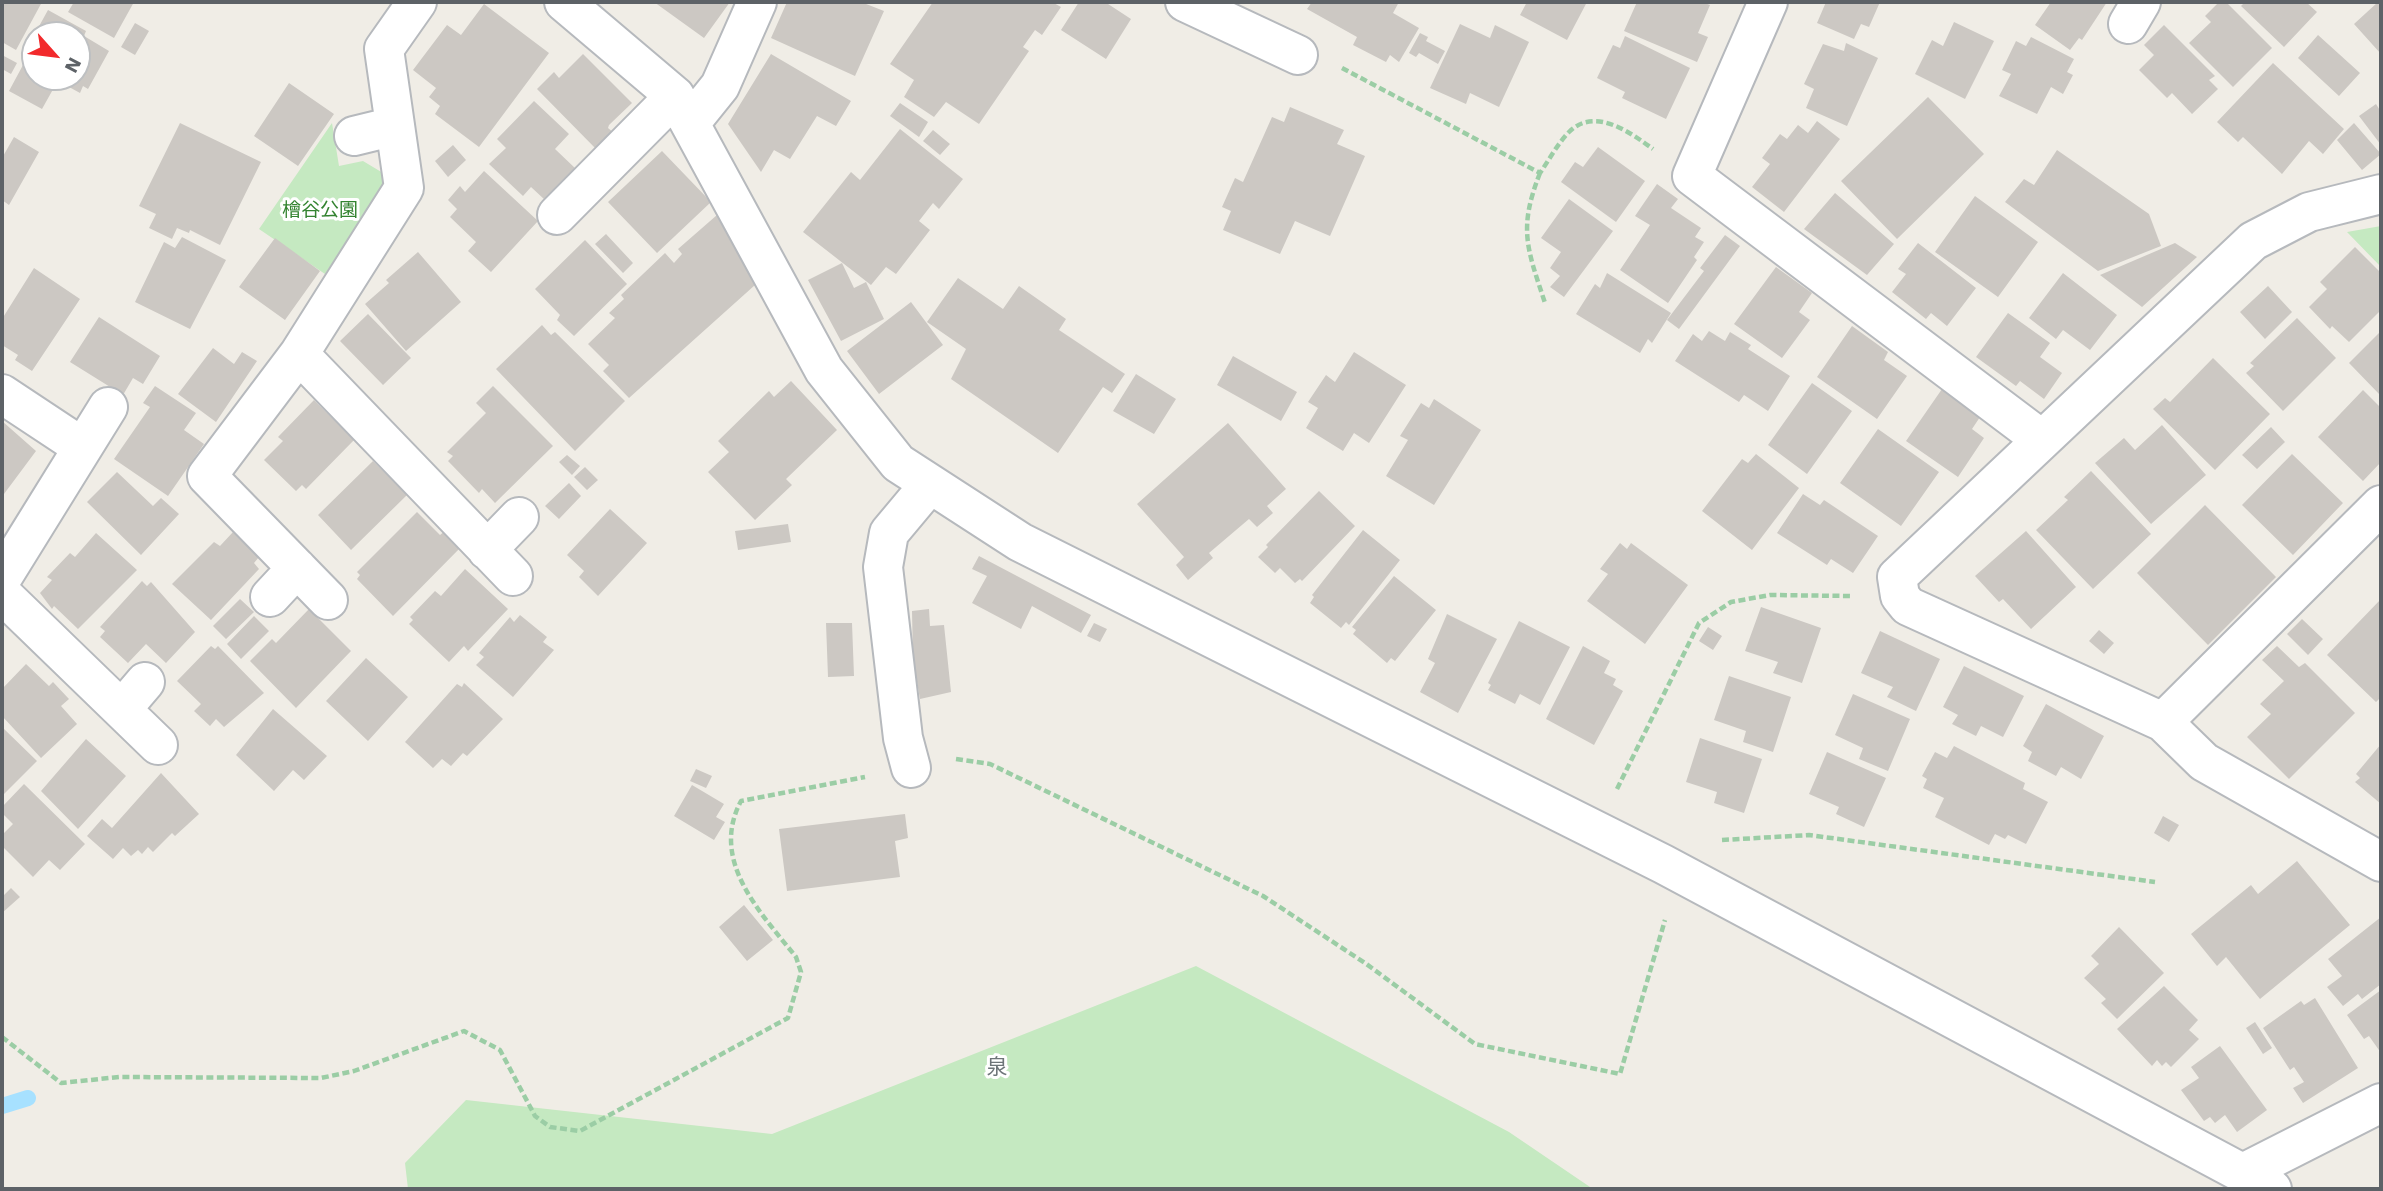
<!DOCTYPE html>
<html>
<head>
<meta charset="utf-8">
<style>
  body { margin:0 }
  #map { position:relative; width:2383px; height:1191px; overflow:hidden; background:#f0ede6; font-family:"Work Sans",sans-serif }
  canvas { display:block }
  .frame { position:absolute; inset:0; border:4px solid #5d6267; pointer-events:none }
  .north { position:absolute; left:21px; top:21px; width:70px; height:70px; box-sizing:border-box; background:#fff; border:2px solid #bec0c2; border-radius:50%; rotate:118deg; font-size:19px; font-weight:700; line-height:28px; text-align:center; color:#5d6267 }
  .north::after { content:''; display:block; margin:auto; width:24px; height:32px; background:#f22a2c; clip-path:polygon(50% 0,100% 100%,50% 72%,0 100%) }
</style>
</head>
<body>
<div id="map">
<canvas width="2383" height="1191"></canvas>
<div class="frame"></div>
<div class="north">N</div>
</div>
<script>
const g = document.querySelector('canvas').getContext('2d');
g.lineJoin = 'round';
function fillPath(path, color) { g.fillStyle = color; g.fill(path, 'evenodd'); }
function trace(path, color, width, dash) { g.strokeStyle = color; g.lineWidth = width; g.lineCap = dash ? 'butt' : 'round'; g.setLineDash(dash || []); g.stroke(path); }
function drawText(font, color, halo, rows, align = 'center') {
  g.font = font + ' "Work Sans","Noto Sans JP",sans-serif'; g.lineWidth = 6; g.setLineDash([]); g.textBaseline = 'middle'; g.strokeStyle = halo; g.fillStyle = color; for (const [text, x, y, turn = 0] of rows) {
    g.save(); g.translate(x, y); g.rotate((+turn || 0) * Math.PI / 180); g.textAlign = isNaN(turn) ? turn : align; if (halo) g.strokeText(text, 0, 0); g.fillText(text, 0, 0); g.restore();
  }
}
fillPath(new Path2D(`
  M332 123 339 166 363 161 383 173 386 185 325 274 259 229Z
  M2381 226V267L2347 232Z
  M1196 966 1509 1132 1593 1189H408L405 1163 466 1100 772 1134Z`), '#c5e9c1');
trace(new Path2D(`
  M2 1106 28 1098`), '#a7e1ff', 16);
fillPath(new Path2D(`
  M2 2H42L16 50 2 42Z
  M74 2H134L114 38 68 12Z
  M654 2H730L704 38Z
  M787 2H861L884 11 855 76 771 38Z
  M933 2H1052L1061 7 1042 35 1035 30 1023 47 1029 51 979 124 946 102 934 117 904 97 914 80 890 64Z
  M1079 2H1105L1131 19 1106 59 1061 30Z
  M1312 2H1399L1393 13 1419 28 1399 62 1390 55 1386 62 1353 45 1357 37 1307 9Z
  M1527 2H1587L1567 40 1520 15Z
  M1637 2H1702L1710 5 1698 33 1708 37 1697 62 1624 31Z
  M1826 2H1880L1869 27 1861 24 1854 39 1817 23Z
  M2051 2H2107L2082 40 2079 38 2070 50 2035 25Z
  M2219 2H2226L2272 48 2233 87 2189 43 2211 22 2205 16Z
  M2245 2H2306L2317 12 2284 47 2241 6Z
  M2378 2H2381V54L2354 24Z
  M484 4 549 53 479 147 435 114 440 106 429 97 436 88 413 70 447 25 461 35Z
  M48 10 86 31 84 36 109 51 88 89 83 86 80 93 60 82 63 77H77V35H35V52L27 48Z
  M1954 22 1994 41 1965 99 1915 74 1932 40 1943 46Z
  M135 23 149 31 135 55 121 47Z
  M1460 24 1490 38 1495 25 1529 42 1499 107 1470 93 1466 104 1430 88Z
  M2164 25 2215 76 2209 80 2218 89 2192 114 2172 93 2167 98 2139 70 2154 55 2144 45Z
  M1420 33 1428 37 1426 41 1445 51 1438 64 1419 53 1416 57 1409 53Z
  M2318 35 2360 73 2339 96 2298 58Z
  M1625 36 1690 68 1666 119 1622 98 1625 92 1597 78 1613 45 1620 48Z
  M2031 37 2074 59 2067 72 2073 75 2063 94 2051 87 2037 114 1999 96 2011 74 2002 70 2016 41 2026 46Z
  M1846 43 1878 58 1847 126 1806 108 1814 89 1804 84 1823 44 1844 51Z
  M583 54 632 103 609 125 608 128 614 133 597 150 537 89 554 72 559 78Z
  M771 54 851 101 836 126 817 116 790 159 774 150 761 172 728 124Z
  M2 55 17 63 11 74 2 69Z
  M2273 63 2344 129 2323 154 2309 141 2282 174 2243 137 2238 142 2217 122Z
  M23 65 35 72V77H44L56 84 42 109 9 91Z
  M289 83 334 114 298 166 254 136Z
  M1928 97 1984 154 1897 239 1841 181Z
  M534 101 569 134 555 149 576 169 545 200 531 187 523 196 489 164 506 148 497 139Z
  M900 103 928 122 919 137 890 116Z
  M2376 104 2381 112V145L2359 116Z
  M1290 107 1344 130 1337 144 1365 156 1330 236 1295 221 1280 254 1223 230 1231 211 1222 207 1235 178 1243 182 1272 117 1284 122Z
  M1817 121 1840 139 1784 212 1752 187 1770 164 1762 158 1780 134 1787 139 1798 125 1808 133Z
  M180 123 261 162 220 245 190 230 189 233 177 228 172 239 149 228 156 214 139 206Z
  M2354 123 2381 154 2362 170 2337 140Z
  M900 129 963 179 939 209 933 203 919 221 930 230 896 274 886 267 871 285 803 232 851 172 860 180Z
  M933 130 950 144 940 155 923 141Z
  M14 137 39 152 9 205 2 200V158Z
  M453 145 466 160 448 177 435 161Z
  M1598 147 1645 181 1616 222 1561 182 1575 162 1583 167Z
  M2057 150 2149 214 2161 246 2098 271 2005 202 2024 179 2034 185Z
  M662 151 711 202 657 253 608 202Z
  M484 171 538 221 491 272 468 251 476 242 450 217 457 209 448 200 460 186 465 192Z
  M1657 184 1678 199 1671 208 1701 228 1695 237 1704 242 1694 257 1697 260 1668 303 1620 270 1650 225 1635 216Z
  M1835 193 1894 244 1867 275 1804 229Z
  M1975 196 2038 242 1998 297 1935 252Z
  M1569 199 1613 231 1564 297 1550 287 1560 276 1550 268 1561 252 1541 238Z
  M717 215 755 285 629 398 603 371 609 365 588 344 615 318 609 313 624 299 621 295 665 253 674 263 682 254 678 249Z
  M606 234 633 263 623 273 595 244Z
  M1725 235 1740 246 1679 329 1667 320 1704 271 1700 268Z
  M182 237 226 260 190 329 135 302 164 242 175 248Z
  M275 238 320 271 285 320 239 287Z
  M585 240 627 284 574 336 557 320 560 315 535 289Z
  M1918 243 1976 288 1947 326 1931 313 1926 319 1892 292 1906 274 1898 269Z
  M2175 243 2197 257 2142 307 2100 275Z
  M2355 247 2381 273V310L2349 342 2332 326 2330 329 2309 307 2327 289 2320 282Z
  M418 252 461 302 406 351 365 304 389 283 386 280Z
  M842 263 854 288 866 282 884 319 841 341 808 280Z
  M1776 267 1812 293 1799 312 1810 320 1782 358 1734 324Z
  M34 268 80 299 32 371 15 360 18 355 2 345V319Z
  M1607 273 1671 313 1652 343 1648 339 1640 353 1576 314 1595 284 1600 288Z
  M2063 273 2117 315 2090 350 2063 330 2056 339 2029 318Z
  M958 278 1003 309 1019 286 1066 319 1059 330 1125 374 1112 393 1103 387 1058 453 951 379 966 349 927 322Z
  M2268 286 2292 312 2265 339 2240 312Z
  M911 302 943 345 879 394 847 351Z
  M2008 313 2050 343 2040 357 2062 373 2044 399 2020 381 2016 386 1976 357Z
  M368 314 411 358 383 385 340 341Z
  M99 317 160 356 143 384 133 378 123 395 70 362Z
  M2297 318 2336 358 2283 411 2246 373 2254 366 2250 363Z
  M542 325 551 335 555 332 625 401 575 451 496 369Z
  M1852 326 1888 352 1884 360 1907 376 1877 419 1817 377Z
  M1709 331 1725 341 1730 332 1751 345 1748 349 1790 376 1768 411 1744 395 1739 402 1675 361 1693 334 1702 341Z
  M2381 331V396L2349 363Z
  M213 348 234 364 242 352 257 361 216 422 178 394Z
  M1354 352 1406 385 1369 443 1354 433 1343 451 1306 428 1318 408 1308 402 1326 375 1335 382Z
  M1233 356 1297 392 1281 421 1217 385Z
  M2213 358 2270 414 2215 470 2153 409 2165 398 2170 402Z
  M1136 374 1176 399 1154 434 1113 411Z
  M791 381 837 430 786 479 792 485 755 520 708 472 729 452 718 441 769 391 774 397Z
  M1812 383 1852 411 1807 474 1768 445Z
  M155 386 196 413 184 430 204 444 168 496 114 459 150 407 143 403Z
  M493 386 553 446 495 503 482 489 479 493 448 461 453 456 447 452 486 413 476 403Z
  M1942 389 1980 417 1972 429 1984 438 1958 477 1906 441Z
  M2363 390 2381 408V462L2363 481 2318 437Z
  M1434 399 1481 430 1434 505 1386 476 1408 440 1400 436 1421 403 1429 408Z
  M314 400 354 440 306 489 302 485 296 491 264 460 283 441 278 437Z
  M2 421 36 451 4 494 2 493Z
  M1228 423 1286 489 1267 506 1273 513 1257 527 1249 519 1209 553 1213 558 1188 580 1176 565 1184 557 1137 504Z
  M2162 425 2206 475 2151 524 2095 463 2124 438 2135 450Z
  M2271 427 2285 442 2257 469 2242 455Z
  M1878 429 1939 472 1901 526 1840 483Z
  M1756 454 1799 488 1752 550 1702 511 1742 459 1748 463Z
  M2292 454 2343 503 2293 555 2242 505Z
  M567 455 580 466 572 475 559 462Z
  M373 461 407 495 351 550 318 515Z
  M585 467 598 480 587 490 574 477Z
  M2091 471 2151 534 2093 589 2036 530 2068 500 2064 497Z
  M117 472 153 506 161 498 179 514 141 555 87 502Z
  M569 483 581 496 559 519 545 506Z
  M1319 491 1355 526 1302 581 1300 579 1295 583 1280 568 1275 573 1258 557 1268 547 1266 545Z
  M1803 494 1820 505 1824 500 1878 536 1853 573 1831 559 1827 565 1777 533Z
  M2205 505 2276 577 2208 645 2137 573Z
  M610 509 647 543 598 596 579 577 584 571 567 555Z
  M417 512 440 535 446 530 462 546 393 616 357 579 360 575 357 572Z
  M788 524 791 542 738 550 735 531Z
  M1363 530 1400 560 1349 625 1346 622 1341 628 1310 603 1314 597 1312 595Z
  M2026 531 2076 587 2031 629 2003 599 1999 602 1975 576Z
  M233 532 259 557 254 563 259 569 211 620 172 584 214 542 220 546Z
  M96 533 137 570 78 629 54 606 52 609 40 593 52 580 47 577 70 553 75 557Z
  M1620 543 1627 549 1631 543 1688 585 1645 644 1587 601 1608 574 1600 569Z
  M979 556 1091 615 1081 633 1032 606 1021 629 972 603 987 576 972 569Z
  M465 569 508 609 468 651 464 646 449 662 409 624 413 620 410 617 435 591 441 596Z
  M1394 576 1436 610 1395 661 1391 658 1387 663 1353 634 1356 630 1352 627Z
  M142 581 147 586 151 582 195 632 166 663 146 644 128 663 100 637 105 631 100 627Z
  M240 599 254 612 226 639 213 626Z
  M2381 599V697L2376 702 2327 655Z
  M1761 607 1821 628 1802 683 1773 673 1778 662 1745 651Z
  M309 609 351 651 296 708 250 661 272 639 276 643Z
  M929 609 930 626 944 625 951 692 920 699 913 660 912 611Z
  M1447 614 1497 639 1458 713 1420 692 1435 663 1428 659Z
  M520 615 547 637 543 642 554 650 513 697 476 665 484 657 479 653 510 617 514 622Z
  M254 616 269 631 241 659 227 644Z
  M2302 619 2323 639 2308 655 2287 634Z
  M1519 621 1570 647 1540 705 1520 694 1515 704 1488 690 1491 685 1488 683Z
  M826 623H852L854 676 828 677Z
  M1094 623 1107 629 1100 642 1087 636Z
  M1708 627 1722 636 1713 650 1699 641Z
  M2099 630 2114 643 2104 654 2089 641Z
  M1880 631 1940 659 1916 711 1887 697 1893 687 1861 673Z
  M211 646 215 649 218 646 264 693 224 727 216 719 210 726 194 711 201 704 177 681Z
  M1583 646 1610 661 1604 673 1616 679 1613 685 1623 691 1594 745 1546 719Z
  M2277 646 2299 667 2305 663 2355 713 2289 779 2247 737 2271 714 2260 704 2284 681 2262 660Z
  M366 658 408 697 368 741 326 701Z
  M26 664 49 686 53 682 69 699 61 706 77 724 41 758 2 716V689Z
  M1964 666 2024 696 2003 737 1981 726 1976 736 1952 724 1958 715 1943 707Z
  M1729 676 1791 697 1773 752 1743 742 1746 731 1714 720Z
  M464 683 503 719 467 756 463 753 451 766 442 759 433 768 405 742 457 684 462 687Z
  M1853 694 1910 719 1888 771 1859 759 1863 748 1835 735Z
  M2046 704 2104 736 2081 779 2061 767 2056 776 2028 761 2032 752 2023 746Z
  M273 709 327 756 304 780 293 770 274 791 236 755Z
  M2 727 37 761 2 796Z
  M1700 738 1762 759 1744 813 1714 803 1717 792 1686 782Z
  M86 739 126 776 78 829 41 791Z
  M2381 744V804L2355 782 2360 778 2356 774Z
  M1954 746 2025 783 2023 789 2048 802 2026 844 2008 835 2005 839 1995 834 1989 845 1935 817 1944 798 1923 788 1927 779 1922 776 1935 752 1947 758Z
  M1827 752 1886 778 1864 827 1836 814 1839 807 1809 794Z
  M696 769 712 776 706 788 690 781Z
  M161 773 199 814 175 836 172 833 153 852 148 847 142 854 138 850 131 856 123 848 113 859 87 836 102 819 112 828Z
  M24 784 85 844 60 870 49 860 33 877 2 846V835L13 824 2 813V807Z
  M692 785 724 804 716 817 725 822 714 840 674 816Z
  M905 814 908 838 895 841 900 877 787 891 779 829Z
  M2163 816 2179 825 2169 842 2154 833Z
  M2297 861 2350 925 2260 999 2226 957 2217 966 2191 934 2251 885 2258 894Z
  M11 888 20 897 2 913V897Z
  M744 905 773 940 747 961 719 927Z
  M2381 917V984L2362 999 2358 994 2343 1006 2327 987 2342 976 2328 959Z
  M2119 927 2164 973 2117 1019 2101 1003 2106 999 2084 978 2099 964 2091 956Z
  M2164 986 2198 1020 2189 1030 2199 1039 2171 1067 2166 1062 2162 1066 2157 1060 2152 1066 2117 1029Z
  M2381 990V1053L2369 1036 2364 1039 2347 1015Z
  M2315 998 2358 1068 2303 1103 2293 1088 2304 1082 2294 1067 2290 1070 2263 1028 2301 1001 2304 1005Z
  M2255 1022 2272 1048 2263 1054 2246 1028Z
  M2220 1046 2267 1110 2237 1132 2225 1115 2215 1123 2210 1117 2204 1121 2181 1090 2199 1078 2191 1067Z`), '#ccc8c3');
const minor = new Path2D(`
  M417 2 384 49 404 188 299 354 513 576
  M564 2 675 96 824 370 898 463 1020 542 1663 864 2272 1189
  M1185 2 1298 55
  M1768 2 1692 176 2041 439
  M2128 24 2141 2
  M691 122 720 86 757 2
  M354 136 395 126
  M2381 194 2309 212 2253 241 1897 577 1900 596 1908 606 2163 722 2204 762 2381 862
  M557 215 675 96
  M299 354 207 476 328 600
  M2 394 82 447
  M487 550 519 517
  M2 578 108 407
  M2 594 158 745
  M270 597 297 568
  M122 709 145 682
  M2163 722 2381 505
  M911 768 903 738 883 567 889 533 930 484
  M2245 1172 2381 1103`);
trace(minor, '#b6b9bd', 42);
trace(new Path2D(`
  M1342 68 1540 173C1549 160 1558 143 1569 132 1595 106 1631 133 1653 149
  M1540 173C1518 229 1527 248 1545 303
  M956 759 990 764 1263 896 1365 963 1475 1044 1620 1074 1665 920
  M1617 789 1699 623 1731 602 1770 595 1852 596
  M1722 840 1809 835 2155 882
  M2 1037 61 1083 119 1077 321 1078 354 1071 464 1031 500 1050 535 1116 550 1127 580 1131 788 1018 801 972 796 957C761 913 709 861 741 801L865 777`), '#9bcda5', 4.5, [7, 3.5]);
trace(minor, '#fff', 38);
drawText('19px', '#338330', '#fff', [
  ["檜谷公園",320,210]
]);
drawText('21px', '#6e7579', '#fff', [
  ["泉",997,1068]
]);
</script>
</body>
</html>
